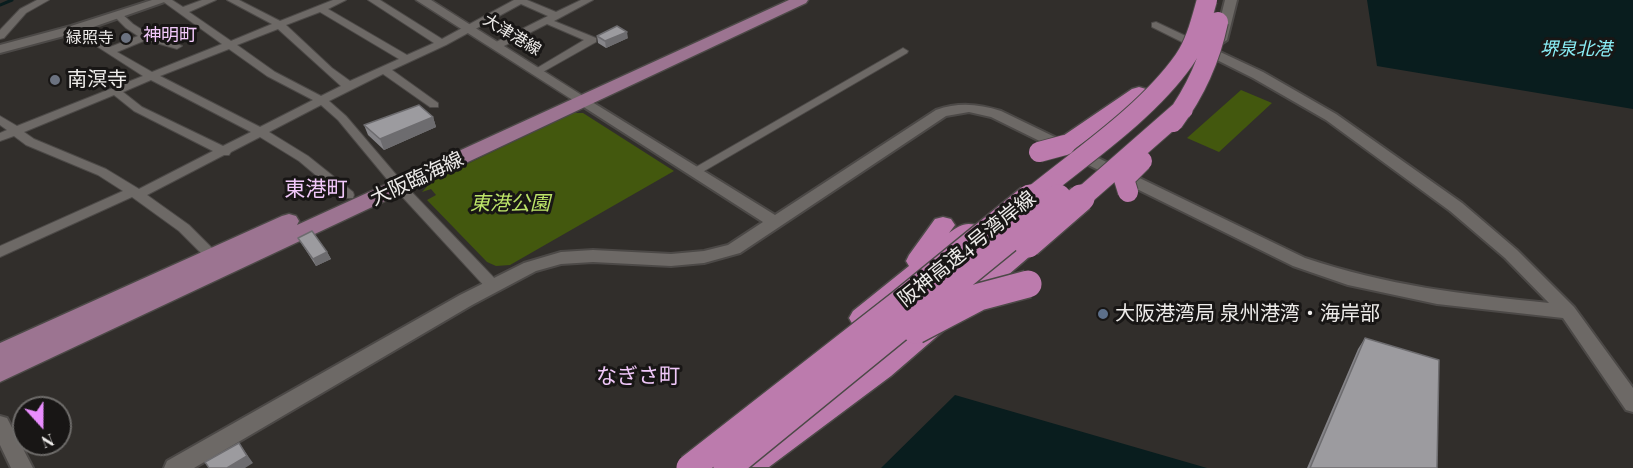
<!DOCTYPE html>
<html>
<head>
<meta charset="utf-8">
<style>
  body { margin:0 }
  #map { position:relative; width:1633px; height:468px; overflow:hidden; background:#312e2b; font-family:"Playfair Display",serif }
  canvas { display:block }
  .north { position:absolute; left:12px; top:396px; width:60px; height:60px; box-sizing:border-box; background:#181615; border:2px solid #6e6c6a; border-radius:50%; rotate:159deg; font-size:16px; font-weight:700; line-height:24px; text-align:center; color:#eeecea }
  .north::after { content:''; display:block; margin:auto; width:21px; height:27px; background:#e98dfe; clip-path:polygon(50% 0,100% 100%,50% 72%,0 100%) }
</style>
</head>
<body>
<div id="map">
<canvas width="1633" height="468"></canvas>
<div class="north">N</div>
</div>
<script>
const g = document.querySelector('canvas').getContext('2d');
g.lineJoin = 'round';
function fillPath(path, color) { g.fillStyle = color; g.fill(path, 'evenodd'); }
function trace(path, color, width, dash) { g.strokeStyle = color; g.lineWidth = width; g.lineCap = dash ? 'butt' : 'round'; g.setLineDash(dash || []); g.stroke(path); }
function drawText(font, color, halo, rows, align = 'center') {
  g.font = font + ' "Playfair Display","Noto Sans JP",serif'; g.lineWidth = 6; g.setLineDash([]); g.textBaseline = 'middle'; g.strokeStyle = halo; g.fillStyle = color; for (const [text, x, y, turn = 0] of rows) {
    g.save(); g.translate(x, y); g.rotate((+turn || 0) * Math.PI / 180); g.textAlign = isNaN(turn) ? turn : align; if (halo) g.strokeText(text, 0, 0); g.fillText(text, 0, 0); g.restore();
  }
}
fillPath(new Path2D(`
  M1241 90 1272 103 1219 152 1187 138Z
  M573 113H583L674 171 510 265 496 266 487 262 427 200 436 195 431 189 422 192 432 181Z`), '#43580e');
fillPath(new Path2D(`
  M1367 0H1633V109L1377 66Z
  M955 395 1207 468H881Z`), '#091d1e');
trace(new Path2D(`
  M0 5 12 0`), '#091d1e', 3);
const minor = new Path2D(`
  M37 0H49L26 13 4 38 0 39V30L20 9Z
  M161 0H172L183 7 202 0H216L189 12 231 41 272 24 227 0H239L280 21 333 0H346L328 9 407 55 434 43 368 0H380L442 39 514 0H527L556 12 581 0H593L554 21 596 38V42L541 73H533L532 71 584 40 547 24 500 48H492V44L548 16 521 4 446 45 392 70 438 103V107H430L383 74 329 101 346 116 404 184 498 282 500 286 498 290H488L396 190 338 120 321 105 269 132 308 156 353 192 354 195 353 198H343L299 161 260 137 231 152 229 155H224L147 195 189 225 217 253 219 256 217 259H207L179 231 132 197 0 257V246L123 191 98 175 26 145 14 136 0 141V133L7 130 0 125V116L17 126 143 76 70 29 75 26 79 27 110 47 138 36 126 28 113 15 115 13H121L133 24 147 33 182 46 177 49 146 40 117 52 152 72 222 44ZM320 12 399 59 350 81 332 68 286 25ZM278 29 341 86 321 96 275 72 237 45ZM229 49 267 76 313 100 260 127 160 76ZM151 80 251 132 223 146 142 107 123 92ZM114 95 134 111 213 151 139 189 106 169 34 139 24 132Z
  M1156 22 1190 38 1191 40 1190 42H1182L1152 27V23Z
  M903 48 908 51 907 53 699 174 695 175 689 171Z`);
const tertiary = new Path2D(`
  M152 0H170L79 32 0 53V45L71 26Z
  M1225 0H1237L1227 40 1221 44 1215 40Z
  M1201 43 1263 72 1336 114 1462 203 1517 250 1574 307 1633 388V412L1626 410 1563 318 1437 304 1348 285 1293 266 991 117 969 112 946 116 740 253 704 263 671 266 593 262 561 264 536 271 472 305 194 468H164L167 461 460 295 524 263 561 252 593 250 671 254 704 251 728 245 763 222 579 104 577 101 584 97 775 215 936 110C959 102 978 104 1001 111L1305 258C1388 286 1462 294 1549 303L1505 258 1450 211 1326 120 1253 78 1197 50 1195 47Z
  M0 416 7 418 33 468H11L0 445Z`);
const secondary = new Path2D(`
  M416 0H431L591 101 584 105 579 104Z`);
const primary = new Path2D(`
  M789 0H808L806 3 0 382V343L282 216 289 214 296 216 299 221 297 225Z`);
const motorway = new Path2D(`
  M1139 87 1146 89 1149 93 1146 97 1073 150 1065 151 1057 150 1054 145 1057 140 1132 89Z
  M943 217 951 219 955 225 949 233C959 226 964 222 976 225L980 231 976 237 871 325 862 328 853 325 849 318 853 311 909 266 906 261 909 255 935 219Z
  M1028 236 1037 238 1040 244 1037 250 891 376 769 467H747L743 458 747 449 871 360 1019 238Z`);
trace(minor, '#4c4947', 2);
trace(tertiary, '#4c4947', 4);
trace(secondary, '#4c4947', 3);
trace(primary, '#4c4947', 3);
trace(motorway, '#4c4947', 3);
fillPath(minor, '#6d6966');
fillPath(tertiary, '#6d6966');
fillPath(secondary, '#6d6966');
fillPath(primary, '#9c7491');
fillPath(motorway, '#bc7bad');
const motorwayBridgeFar1 = new Path2D(`
  M1173 122C1196 91 1210 60 1218 22
  M1039 152 1065 145
  M1128 192 1124 179 1142 161
  M1028 200C1079 158 1146 114 1184 60 1196 43 1201 21 1207 0
  M1056 200 1060 196
  M1079 200 1183 109`);
const motorwayBridge = new Path2D(`
  M1028 244 1081 198
  M916 330 979 297 1028 284
  M690 468 900 304 1030 198
  M727 468 1058 198`);
trace(motorwayBridgeFar1, '#4c4947', 22, []);
trace(motorwayBridge, '#4c4947', 30, []);
trace(motorwayBridgeFar1, '#bc7bad', 20);
trace(motorwayBridge, '#bc7bad', 27);
fillPath(new Path2D(`
  M597 36 628 38 606 48 598 43Z
  M433 117 436 127 384 150 368 135 364 125Z
  M298 238 327 252 331 259 316 266Z
  M1365 338 1437 468H1307L1358 349Z`), '#868589');
fillPath(new Path2D(`
  M627 32 628 38 606 48 605 41Z
  M433 117 436 127 384 150 380 139Z
  M327 252 331 259 316 266 313 259Z
  M239 443 253 463 245 468H227Z`), '#6d6c6f');
const building = new Path2D(`
  M617 26 627 32 605 41 597 36Z
  M419 105 433 117 380 139 364 125Z
  M312 231 327 252 313 259 298 238Z
  M1365 338 1439 360 1437 468H1310Z
  M239 443 247 456 227 468H209L205 462Z`);
fillPath(building, '#9c9b9f');
trace(building, '#6d6c6f', 1.5);
for (const [x, y, r, color] of [
  [126,38,6,"#6b7280"],
  [55,80,6,"#6b7280"],
  [1103,314,6,"#5c6f8a"]
]) { const dot = new Path2D(); dot.arc(x, y, r, 0, 2 * Math.PI); g.fillStyle = color; g.fill(dot); trace(dot, '#181615', 2); }
drawText('16px', '#eeecea', '#181615', [
  ["大津港線",512,35,31]
]);
drawText('16px', '#eeecea', '#181615', [
  ["緑照寺",114,38]
], 'right');
drawText('18px', '#f1c8fa', '#181615', [
  ["神明町",170,35]
]);
drawText('italic 18px', '#8aeef6', '#181615', [
  ["堺泉北港",1576,49]
]);
drawText('20px', '#eeecea', '#181615', [
  ["南溟寺",67,80],
  ["大阪港湾局 泉州港湾・海岸部",1115,314]
], 'left');
drawText('20px', '#eeecea', '#181615', [
  ["大阪臨海線",417,179,-25],
  ["阪神高速4号湾岸線",967,249,-39]
]);
drawText('italic 20px', '#bde569', '#181615', [
  ["東港公園",510,204]
]);
drawText('21px', '#f1c8fa', '#181615', [
  ["東港町",316,189],
  ["なぎさ町",638,376]
]);
</script>
</body>
</html>
